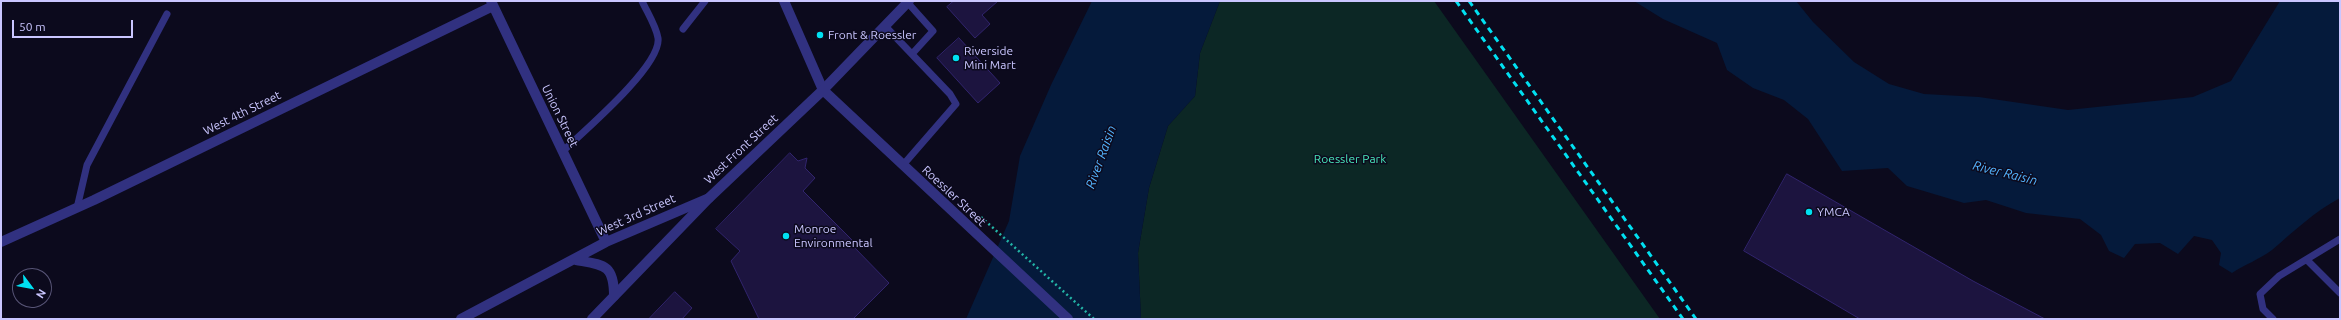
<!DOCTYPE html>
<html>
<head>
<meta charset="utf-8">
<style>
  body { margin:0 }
  #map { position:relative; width:2341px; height:320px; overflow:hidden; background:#0c0a1d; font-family:Ubuntu,sans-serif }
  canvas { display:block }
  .frame { position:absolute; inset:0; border:2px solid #cac6ff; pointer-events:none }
  .north { position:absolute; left:12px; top:268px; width:40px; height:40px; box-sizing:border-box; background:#0c0a1d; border:1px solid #585577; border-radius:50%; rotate:122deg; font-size:11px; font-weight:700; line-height:16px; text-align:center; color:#cac6ff }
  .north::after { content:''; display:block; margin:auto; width:14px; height:18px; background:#00e0f1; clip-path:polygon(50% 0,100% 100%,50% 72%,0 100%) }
  .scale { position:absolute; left:12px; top:20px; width:121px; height:18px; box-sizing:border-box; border:2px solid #cac6ff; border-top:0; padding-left:5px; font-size:12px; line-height:14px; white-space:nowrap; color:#cac6ff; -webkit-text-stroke:3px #0c0a1d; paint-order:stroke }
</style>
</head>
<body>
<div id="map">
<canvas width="2341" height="320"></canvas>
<div class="frame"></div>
<div class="north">N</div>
<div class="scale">50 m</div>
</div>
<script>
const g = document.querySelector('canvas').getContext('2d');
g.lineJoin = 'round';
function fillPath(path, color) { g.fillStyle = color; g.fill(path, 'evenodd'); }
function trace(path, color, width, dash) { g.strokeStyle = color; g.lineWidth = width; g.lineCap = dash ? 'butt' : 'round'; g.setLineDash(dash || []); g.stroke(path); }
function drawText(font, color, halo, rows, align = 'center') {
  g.font = font + ' Ubuntu,sans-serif'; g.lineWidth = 3; g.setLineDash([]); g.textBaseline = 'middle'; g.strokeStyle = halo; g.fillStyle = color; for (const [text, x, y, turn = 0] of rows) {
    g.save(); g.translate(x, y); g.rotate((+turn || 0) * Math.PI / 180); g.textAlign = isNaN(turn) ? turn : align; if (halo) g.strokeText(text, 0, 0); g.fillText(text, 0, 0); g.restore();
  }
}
fillPath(new Path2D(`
  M1220 1H1434L1660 319H1141L1138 253 1149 188 1168 126 1195 96 1200 53Z`), '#0c2725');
fillPath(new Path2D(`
  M1092 1H1220L1200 53 1195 96 1168 126 1149 188 1138 253 1141 319H966L1009 221 1020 156 1051 85Z
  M1634 1H1796L1813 22 1854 62 1889 84 1924 94 1979 97 2068 110 2193 97 2231 81 2280 1H2340V198C2314 212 2294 231 2272 250 2260 259 2244 265 2232 273L2219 265 2221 253 2212 240 2194 236 2178 254 2160 243 2135 244 2124 258 2109 251 2101 235 2080 219 2026 213 1986 200 1964 203 1907 186 1888 168 1842 171 1808 119 1784 100 1753 88 1727 70 1717 43 1663 19Z`), '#051a3b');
const building = new Path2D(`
  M954 1H998L982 15 990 24 975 38 947 7Z
  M959 38 1000 83 978 103 937 58Z
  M790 153 798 161 807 158 805 168 815 178 803 191 855 243 853 246 889 283 853 319H759L731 261 740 251 716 229Z
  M1787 174 1973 281 2045 319H1860L1744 251Z
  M675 292 692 308 682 319H649Z`);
fillPath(building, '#1c143f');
trace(building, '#31246d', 1);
trace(new Path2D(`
  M981 217 1094 319`), '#23b6a8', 2.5, [2, 3]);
trace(new Path2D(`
  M908 3 933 31 912 54
  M885 26 950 94 956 104 903 165
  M683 29 705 1
  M563 151C583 132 662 65 658 38 656 26 647 12 642 1
  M77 208 87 165 167 14
  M2307 260 2340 293
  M2273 319 2263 309 2260 294 2279 276 2340 239`), '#313180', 7);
trace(new Path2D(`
  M491 1 606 242
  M784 1 823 90
  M1 242 94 200 493 6
  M576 260C604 265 614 264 614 296
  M461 319 606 242 709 198`), '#313180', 10);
trace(new Path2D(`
  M823 90 1068 319
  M592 319 709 198 823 90 909 1`), '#313180', 10);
trace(new Path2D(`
  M1456 1 1683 319
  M1469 1 1696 319`), '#00e0f1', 3, [6, 5]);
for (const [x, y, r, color] of [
  [820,35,4,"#00e0f1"],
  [956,58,4,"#00e0f1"],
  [1809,212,4,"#00e0f1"],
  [786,236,4,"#00e0f1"]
]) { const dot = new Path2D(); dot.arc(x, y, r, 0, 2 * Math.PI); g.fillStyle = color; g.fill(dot); trace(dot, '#0c0a1d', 1.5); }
drawText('12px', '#cac6ff', '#0c0a1d', [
  ["Front & Roessler",828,35],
  ["Riverside",964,51],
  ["Mini Mart",964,65],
  ["YMCA",1817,212],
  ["Monroe",794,229],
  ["Environmental",794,243]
], 'left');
drawText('12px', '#cac6ff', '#0c0a1d', [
  ["West 4th Street",242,113,-26],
  ["Union Street",560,116,64],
  ["West Front Street",741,149,-43],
  ["Roessler Street",954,196,43],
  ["West 3rd Street",636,215,-24]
]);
drawText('12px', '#49e8bb', '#0c0a1d', [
  ["Roessler Park",1350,159]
]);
drawText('italic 13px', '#54b5ff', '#0c0a1d', [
  ["River Raisin",1101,157,-70],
  ["River Raisin",2005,173,14]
]);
</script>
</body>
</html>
